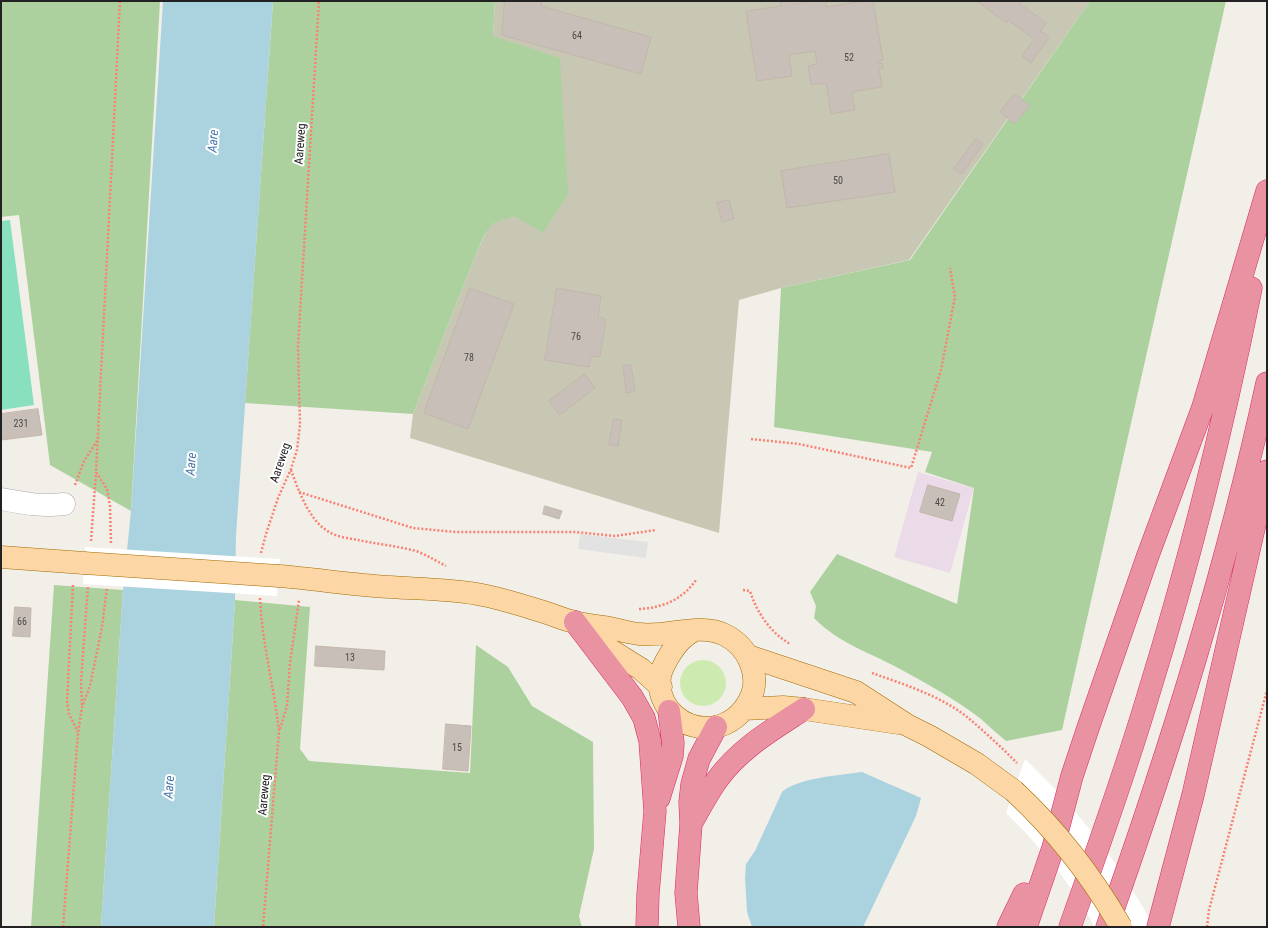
<!DOCTYPE html>
<html>
<head>
<meta charset="utf-8">
<style>
  body { margin:0 }
  #map { position:relative; width:1268px; height:928px; overflow:hidden; background:#f2efe9; font-family:"Roboto Condensed",sans-serif }
  canvas { display:block }
  .frame { position:absolute; inset:0; border:2px solid #222; pointer-events:none }
</style>
</head>
<body>
<div id="map">
<canvas width="1268" height="928"></canvas>
<div class="frame"></div>
</div>
<script>
const g = document.querySelector('canvas').getContext('2d');
g.lineJoin = 'round';
function fillPath(path, color) { g.fillStyle = color; g.fill(path, 'evenodd'); }
function trace(path, color, width, dash) { g.strokeStyle = color; g.lineWidth = width; g.lineCap = dash ? 'butt' : 'round'; g.setLineDash(dash || []); g.stroke(path); }
function drawText(font, color, halo, rows, align = 'center') {
  g.font = font + ' "Roboto Condensed",sans-serif'; g.lineWidth = 4; g.setLineDash([]); g.textBaseline = 'middle'; g.strokeStyle = halo; g.fillStyle = color; for (const [text, x, y, turn = 0] of rows) {
    g.save(); g.translate(x, y); g.rotate((+turn || 0) * Math.PI / 180); g.textAlign = isNaN(turn) ? turn : align; if (halo) g.strokeText(text, 0, 0); g.fillText(text, 0, 0); g.restore();
  }
}
fillPath(new Path2D(`
  M918 472 974 488 950 573 894 557Z`), '#ebdbe8');
fillPath(new Path2D(`
  M495 1H1090L909 260 781 288 739 300 719 533 410 438 413 414 478 249 489 227 500 219 516 217 493 36Z`), '#c7c7b4');
fillPath(new Path2D(`
  M680 683a23 23 0 1 1 46 0a23 23 0 1 1-46 0Z`), '#cdebb0');
fillPath(new Path2D(`
  M1 1H160L131 511 50 465 19 215 1 217Z
  M273 1H495L493 36 560 58 568 194 543 233 516 217C489 221 489 227 478 249L413 414 245 403Z
  M1090 1H1226L1062 730 1006 741C997 734 989 726 981 719 958 701 926 683 900 669 871 653 838 643 814 618L816 606 810 592 837 554 957 604 974 488 925 472 932 452 774 427 781 288 910 260Z
  M54 585 123 590 101 927H31Z
  M235 600 310 607 300 749 309 761 470 773 476 645 508 667 532 706 593 742 594 849 579 916 582 927H214Z`), '#add19e');
fillPath(new Path2D(`
  M10 220 34 405 1 410V221Z`), '#88e0be');
fillPath(new Path2D(`
  M580 534 648 542 646 558 578 549Z`), '#e2e2e2');
fillPath(new Path2D(`
  M163 1H273L236 535 235 600 214 927H101L123 590 131 511Z
  M862 772 921 798 916 816 863 927H752L747 912 745 878 746 864 755 851 782 792C797 778 841 775 862 772Z`), '#aad3df');
fillPath(new Path2D(`
  M85 547 280 559 277 596 83 584Z
  M1025 759 1062 796 1096 837 1118 867 1155 927H1095L1080 901 1059 872 1027 834 1006 813Z`), '#fff');
const building = new Path2D(`
  M505 1H542L541 6 651 37 641 74 502 35Z
  M780 1H795V4L813 1H826V7L865 1H873L883 60 878 61V64L882 63 883 68 879 69 882 87 852 92 855 110 831 114 826 83 811 85 808 66 817 64 815 51 789 55 792 76 757 81 746 11 781 6Z
  M978 1H1021L1022 2 1020 4 1046 23 1040 31 1049 37 1031 63 1022 56 1034 39 1008 20 1006 23 978 2Z
  M1015 94 1030 106 1014 124 1000 112Z
  M976 139 983 144 962 174 954 169Z
  M889 154 895 192 787 208 781 171Z
  M729 200 734 219 722 222 717 203Z
  M470 288 514 304 468 429 424 413Z
  M557 288 601 296 598 317 606 319 600 357 591 356 589 367 545 360Z
  M631 365 635 391 626 393 623 366Z
  M585 374 595 388 560 415 549 401Z
  M38 409 42 435 1 440V414Z
  M614 419 622 420 618 446 609 445Z
  M928 485 960 494 952 521 920 512Z
  M545 506 562 511 559 519 543 514Z
  M15 607 31 608 30 637 13 636Z
  M316 646 385 651 384 670 315 666Z
  M446 724 471 726 468 771 443 769Z`);
fillPath(building, '#c7bfb8');
trace(building, '#c4b6ab', 1);
const minor = new Path2D(`
  M1 499C23 503 42 507 64 504`);
const major = new Path2D(`
  M1 557 84 563
  M279 576C316 579 353 585 390 587 419 589 448 589 477 594 501 598 524 606 547 613 556 616 565 620 575 622 586 625 599 626 610 628 620 630 629 633 639 634 667 638 698 622 725 635 749 647 762 677 749 701 742 714 730 724 715 727 685 732 656 709 660 676 662 666 674 646 682 639 685 636 690 633 694 630
  M587 632 609 649 641 669 661 687
  M748 656 856 692 907 725 929 736 977 764 1014 791
  M744 709 783 707 804 709 898 723`);
const highway = new Path2D(`
  M575 622 632 697 644 718 650 741 655 811 648 894 647 927
  M659 798 672 756 673 743 669 711
  M692 822C700 808 707 794 717 780 739 749 772 730 804 709
  M689 927 686 893 691 824 690 802 692 784 699 759 716 727
  M1008 927 1024 894
  M1026 927 1053 848 1072 776 1088 728 1147 558 1203 407 1267 191
  M1070 927C1097 851 1124 776 1147 699 1189 564 1223 427 1251 288
  M1107 927C1170 749 1227 568 1267 383
  M1158 927 1193 795 1267 471`);
trace(minor, '#a9a9a9', 23);
trace(major, '#a06b00', 23);
trace(highway, '#dc2a67', 23);
trace(new Path2D(`
  M751 439 799 444 911 468 941 370 955 297 950 268
  M291 470C298 489 308 518 326 530 335 537 348 538 358 540 377 544 397 546 416 551 427 555 436 561 446 566
  M75 485 84 461 99 438
  M299 492 413 528 456 532H575L615 536 656 530
  M91 541 96 472
  M111 543 110 506 107 489 96 472 120 1
  M261 553 266 534 278 498 291 469 297 450 300 425 298 346 319 1
  M73 585 67 701 69 714 78 732
  M743 590 750 591C757 613 770 632 790 644
  M260 598C262 643 274 687 279 731L263 927
  M639 609C662 608 682 600 696 580
  M872 673C903 684 941 696 967 717 984 731 1001 747 1017 763
  M82 705 81 682 88 586
  M280 729 287 706 290 663 299 600
  M63 927 78 733 82 707 90 686 102 627 107 587
  M1207 927 1209 910 1267 690`), '#fa8072', 2.5, [2, 2]);
trace(minor, '#fff', 22);
trace(major, '#fcd6a4', 22);
trace(highway, '#e892a2', 22);
const majorBridge = new Path2D(`
  M84 563 279 576
  M1014 791C1057 831 1092 876 1121 927`);
trace(majorBridge, '#a06b00', 23, []);
trace(majorBridge, '#fcd6a4', 22);
drawText('10px', '#4b4948', null, [
  ["64",577,36],
  ["52",849,58],
  ["50",838,181],
  ["76",576,337],
  ["78",469,358],
  ["231",21,424],
  ["42",940,503],
  ["66",22,622],
  ["13",350,658],
  ["15",457,748]
]);
drawText('12px', '#222', '#fff', [
  ["Aareweg",301,144,-86],
  ["Aareweg",281,463,-71],
  ["Aareweg",265,795,-85]
]);
drawText('italic 13px', '#4a7aab', '#fff', [
  ["Aare",214,141,-86],
  ["Aare",192,464,-86],
  ["Aare",170,787,-86]
]);
</script>
</body>
</html>
